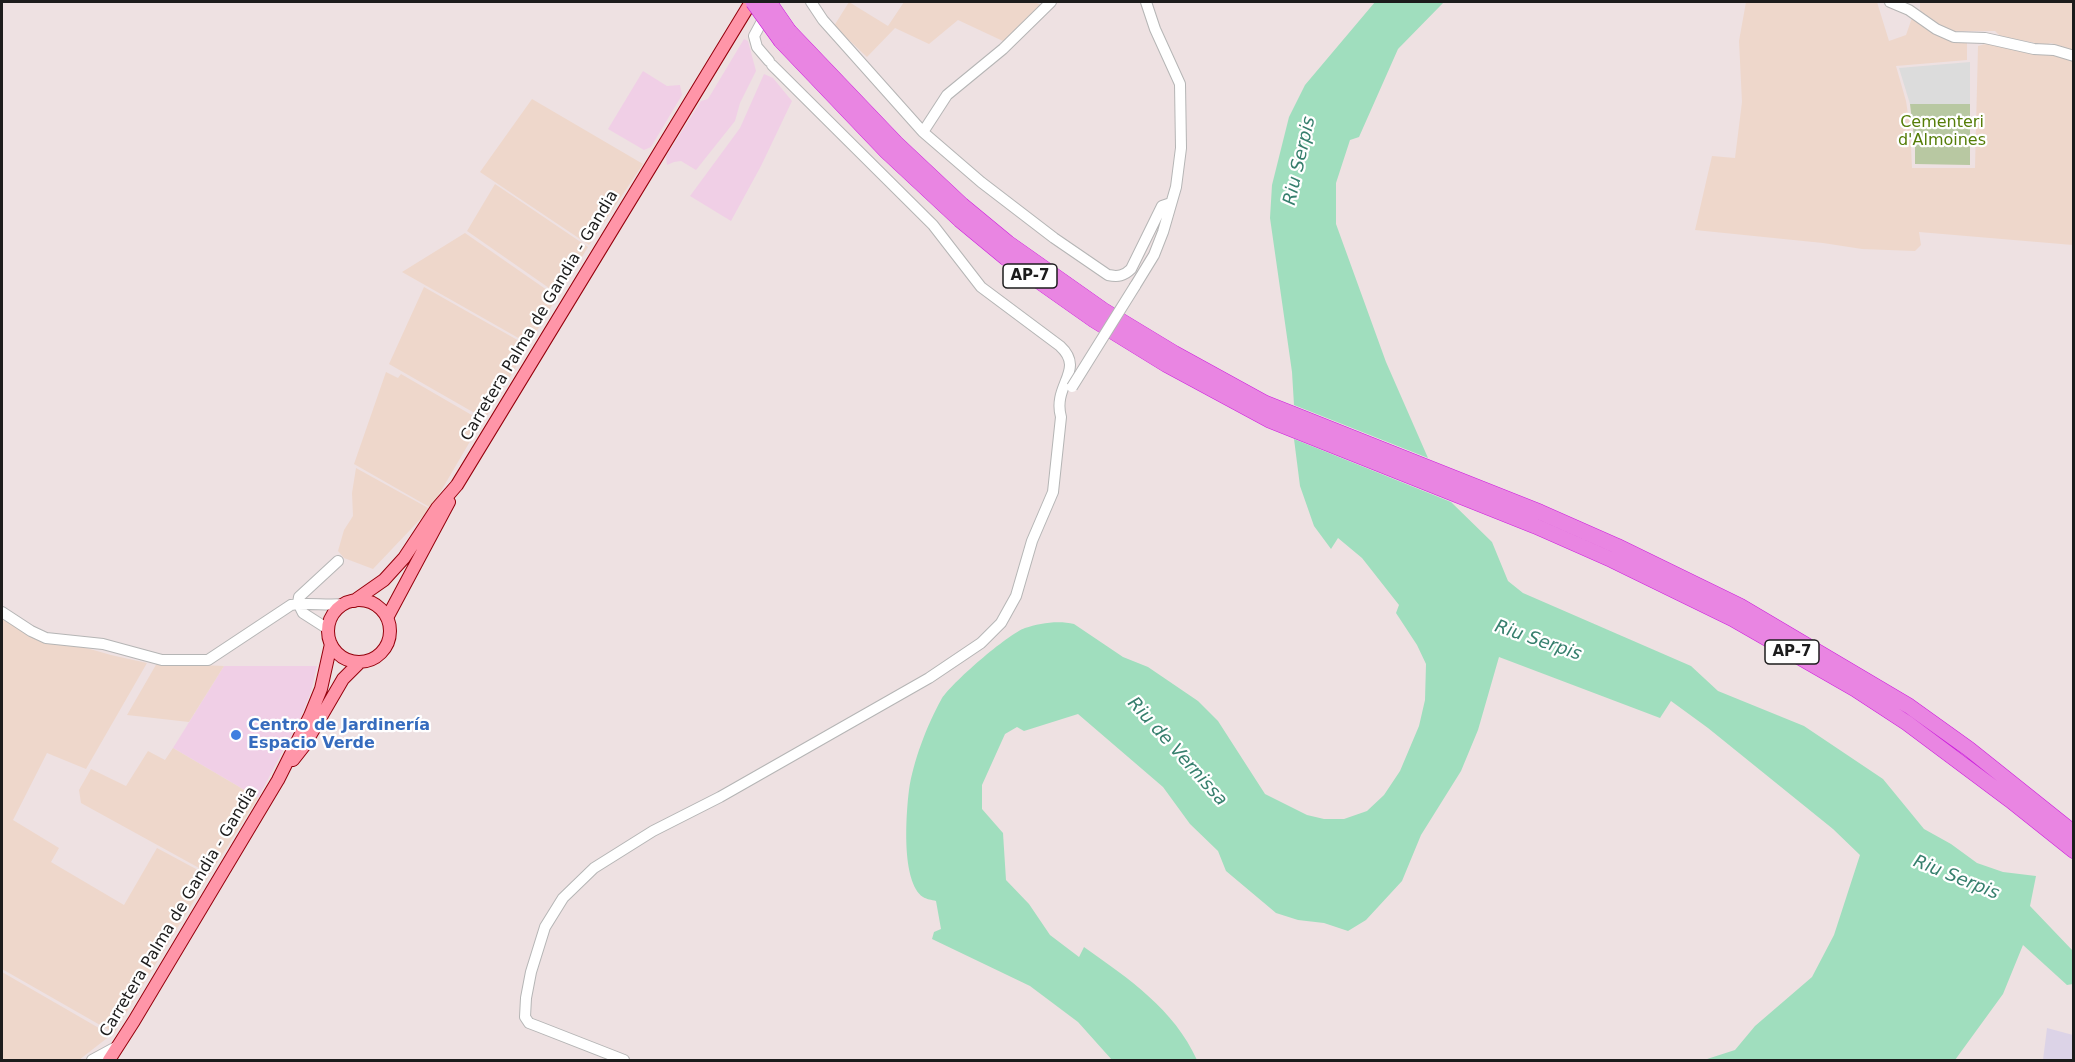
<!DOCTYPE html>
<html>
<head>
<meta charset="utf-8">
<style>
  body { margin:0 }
  #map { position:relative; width:2075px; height:1062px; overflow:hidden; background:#eee1e2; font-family:"DejaVu Sans",sans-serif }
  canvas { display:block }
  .frame { position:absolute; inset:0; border:3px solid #1c1c1c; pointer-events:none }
</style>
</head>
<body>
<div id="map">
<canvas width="2075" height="1062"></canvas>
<div class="frame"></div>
</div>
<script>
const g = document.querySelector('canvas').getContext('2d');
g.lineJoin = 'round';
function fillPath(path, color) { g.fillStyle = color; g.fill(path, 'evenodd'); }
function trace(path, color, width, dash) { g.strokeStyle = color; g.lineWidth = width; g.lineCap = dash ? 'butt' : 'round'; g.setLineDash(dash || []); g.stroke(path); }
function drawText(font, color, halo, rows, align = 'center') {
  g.font = font + ' "DejaVu Sans",sans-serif'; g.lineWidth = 4.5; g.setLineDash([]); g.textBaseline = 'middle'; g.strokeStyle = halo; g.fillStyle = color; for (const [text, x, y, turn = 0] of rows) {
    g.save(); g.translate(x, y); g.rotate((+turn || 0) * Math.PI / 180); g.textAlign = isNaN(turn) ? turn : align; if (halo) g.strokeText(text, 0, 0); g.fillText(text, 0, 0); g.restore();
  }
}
fillPath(new Path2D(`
  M744 39 748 41 756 71 740 103 735 121 696 170 681 161 674 162 667 165 666 156 701 101 708 99Z
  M643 71 667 86 680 85 682 95 651 147 644 150 608 129Z
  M764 74 773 78 792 101 761 166 731 221 690 196 740 128Z
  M224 666H317L311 692 301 717 258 798 173 748Z`), '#f0cfe6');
fillPath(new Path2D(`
  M2047 1028 2073 1035V1060H2043Z`), '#dcd3e7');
fillPath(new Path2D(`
  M849 2 888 26 904 2H1034L1042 5 1005 42 958 20 929 44 895 28 867 57 834 26Z
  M1746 2H1877L1889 41 1906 35 1913 15 1955 41 1967 43V60L1896 66 1906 101 1910 127 1912 168H1975L1978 46 1989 43 2048 54 2073 61V245L1919 232 1921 245 1915 251 1862 249 1823 243 1695 230 1712 156 1735 158 1742 102 1739 41Z
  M1920 2H2073V50L2051 43 2045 45 2000 36 1995 31H1948L1920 11Z
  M532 99 643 164 589 245 480 172Z
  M495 184 588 247 559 295 467 231Z
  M465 233 557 297 529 344 402 272Z
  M424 287 528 346 485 419 389 364Z
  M386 372 398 378 401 374 482 421 431 508 354 464Z
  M356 468 430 509 373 569 344 558 338 551 344 530 353 516 352 493Z
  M2 619 44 643 83 647 111 655 147 663 86 769 47 753 13 820 59 848 51 862 124 905 157 848 209 876 114 1033 2 969Z
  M157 663 224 666 189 722 127 715Z
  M173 748 258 798 210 874 81 803 79 790 91 769 126 786 148 751 165 760Z
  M2 972 111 1035 79 1060H2Z`), '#eed7cb');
fillPath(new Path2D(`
  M1910 104H1970V165L1915 164V145Z`), '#b8c8a2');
fillPath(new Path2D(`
  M1970 62V104H1910L1899 68Z`), '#dcdcdc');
fillPath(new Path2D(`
  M1375 2H1444L1398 49 1359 137 1350 140 1336 183V224L1386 362 1428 458 1294 405 1292 372 1270 218 1272 185 1289 117 1305 85Z
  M1294 439 1451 502 1492 542 1508 581 1523 593 1691 666 1718 691 1804 726 1883 779 1924 829 1951 844 1977 863 2003 872 2036 876 2030 906 2073 951V984L2067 985 2023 945 2003 994 1955 1060H1704L1735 1050 1755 1026 1812 977 1834 935 1860 855 1833 829 1708 728 1671 701 1660 718 1499 657 1478 730 1461 771 1421 835 1402 881 1366 920 1348 931 1324 923 1298 920 1276 913 1226 871 1218 851 1190 824 1163 787 1078 714 1024 731 1017 727 1005 734 982 785V809L1003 833 1006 880 1029 904 1050 935 1079 957 1084 947C1129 979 1174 1009 1197 1060H1112L1078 1022 1030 986 932 939 934 932 941 929 936 901C932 900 926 899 923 897 901 882 906 814 909 790 913 762 927 725 941 700 950 684 1008 634 1025 628 1039 623 1059 620 1074 624L1123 657 1148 667 1198 701 1218 721 1265 794 1307 815 1324 819H1344L1367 811 1384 795 1400 771 1419 726 1425 700 1426 664 1417 645 1396 613 1399 605 1362 558 1338 538 1331 549 1314 526 1300 486Z`), '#a0debe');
const minor = new Path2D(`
  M811 2 823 20 923 132 981 182 1054 238 1108 275C1118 277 1124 276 1131 269L1162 206 1171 203
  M1890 2 1909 10 1936 29 1954 37 1985 38 2034 49 2054 50 2074 56
  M767 12 754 36 757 47 769 61
  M923 132 947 95 1003 49 1051 2
  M1135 286 1154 255 1163 232 1176 187 1181 148 1180 84 1155 29 1146 2
  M298 603 299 597 338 561
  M298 603 303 613 328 629
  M2 612 31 631 46 638 103 644 162 660H208L291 605C307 602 326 606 344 604
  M92 1060 116 1047
  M624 1060 537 1026 529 1023 525 1017 526 998 531 972 545 927 563 898 594 868 653 831 720 797 929 678 981 643 1001 623 1016 596 1032 541 1053 492 1061 417C1052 385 1086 370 1060 346L981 287 933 225 772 65`);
const major = new Path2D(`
  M328 631a31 31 0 1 1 62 0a31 31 0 1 1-62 0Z
  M354 601 384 580 404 558 437 508 457 485 751 2
  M387 618 449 502
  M293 760 304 746 343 679 360 662
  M109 1060 134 1021 278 780 310 716 321 689 331 644`);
const highway = new Path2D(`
  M789 31 896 143 962 205 1008 243 1103 310 1174 353 1265 403 1540 512 1617 546 1740 606 1909 706 1969 749 2074 833
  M781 41 887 152 960 220 1006 258 1094 320 1167 365 1269 420 1535 526 1612 560 1733 619 1855 689 1907 723 2010 800 2074 851`);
trace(minor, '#b5b5b5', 12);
trace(major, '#94000b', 14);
trace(highway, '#cc1edd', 16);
trace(minor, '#fff', 10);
trace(major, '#ff95a8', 12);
trace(highway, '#e985e2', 15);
const minorBridge = new Path2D(`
  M1072 387 1135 286`);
const highwayBridge = new Path2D(`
  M753 2 781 41
  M769 2 789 31`);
trace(minorBridge, '#b5b5b5', 12, []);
trace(highwayBridge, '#cc1edd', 16, []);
trace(minorBridge, '#fff', 10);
trace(highwayBridge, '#e985e2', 15);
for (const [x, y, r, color] of [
  [236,735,6,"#3f7fe0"]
]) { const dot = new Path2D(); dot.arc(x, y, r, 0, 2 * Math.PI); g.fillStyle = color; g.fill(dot); trace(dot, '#fff', 2); }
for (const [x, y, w] of [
  [1030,276,54],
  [1792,652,54]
]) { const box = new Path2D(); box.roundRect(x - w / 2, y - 12, w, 24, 4.5); g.fillStyle = '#fff'; g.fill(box); trace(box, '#1c1c1c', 1.5); }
drawText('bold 15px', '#1c1c1c', null, [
  ["AP-7",1030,276],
  ["AP-7",1792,652]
]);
drawText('16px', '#557d08', '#fff', [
  ["Cementeri",1942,123],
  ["d'Almoines",1942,141]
]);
drawText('16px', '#1c1c1c', '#fff', [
  ["Carretera Palma de Gandia - Gandia",540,316,-59],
  ["Carretera Palma de Gandia - Gandia",179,912,-59]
]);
drawText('bold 16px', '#366cbe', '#fff', [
  ["Centro de Jardinería",248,726],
  ["Espacio Verde",248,744]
], 'left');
drawText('italic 18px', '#367f6d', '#fff', [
  ["Riu Serpis",1300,161,-77],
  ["Riu Serpis",1538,641,19],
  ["Riu de Vernissa",1177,752,48],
  ["Riu Serpis",1956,878,22]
]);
</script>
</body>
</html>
